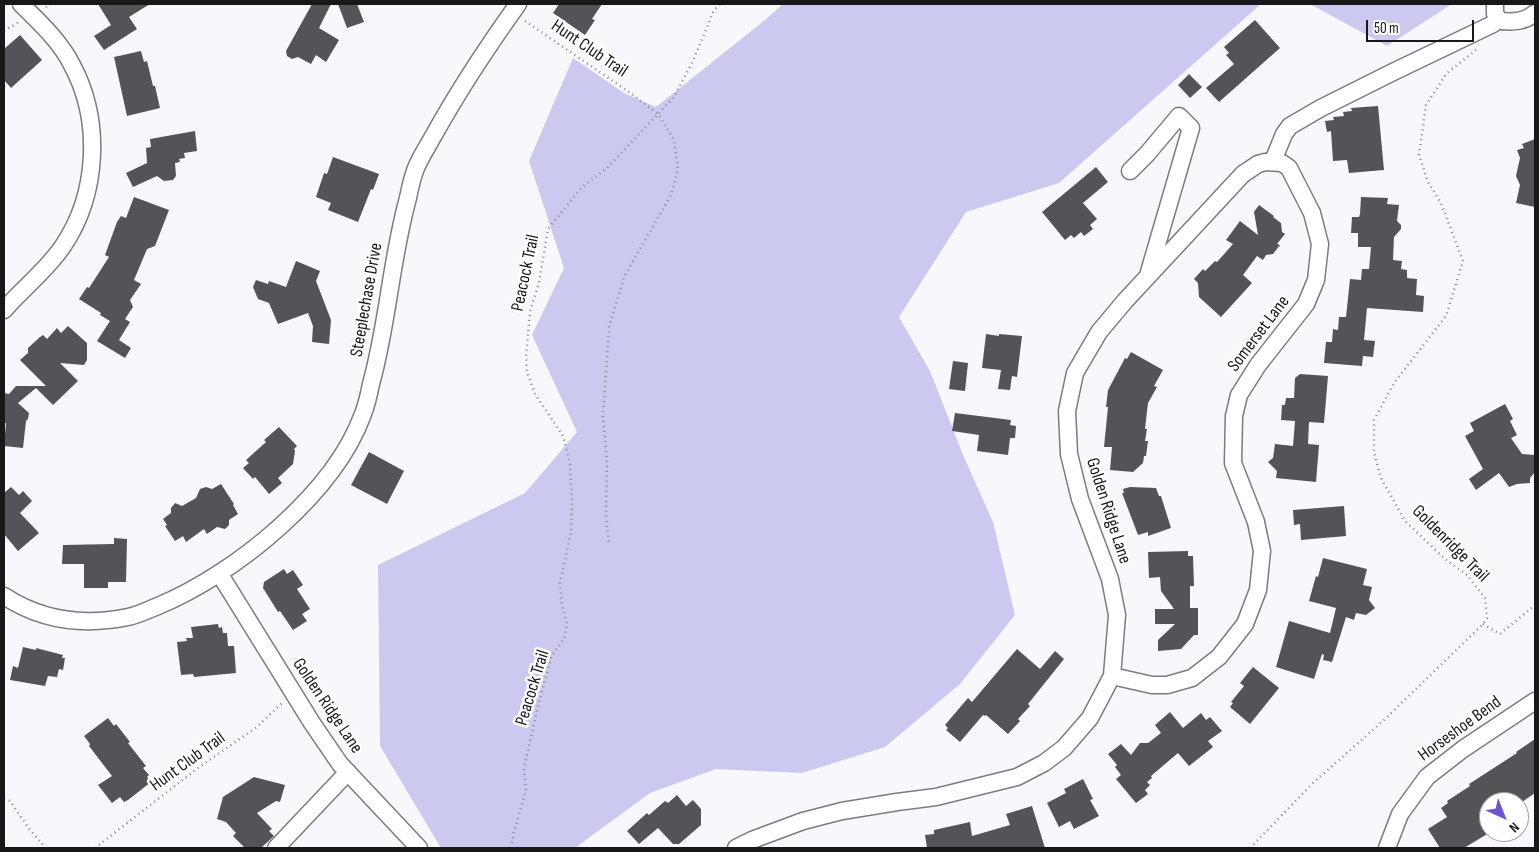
<!DOCTYPE html>
<html>
<head>
<meta charset="utf-8">
<style>
  body { margin:0 }
  #map { position:relative; width:1539px; height:852px; overflow:hidden; background:#f8f8fc; font-family:"Sofia Sans Condensed",sans-serif }
  canvas { display:block }
  .frame { position:absolute; inset:0; border:5px solid #18181a; pointer-events:none }
  .north { position:absolute; left:1479px; top:792px; width:50px; height:50px; box-sizing:border-box; background:#fff; border:1px solid #a3a3a3; border-radius:50%; rotate:136deg; font-size:14px; font-weight:700; line-height:20px; text-align:center; color:#18181a }
  .north::after { content:''; display:block; margin:auto; width:18px; height:22px; background:#6b56cf; clip-path:polygon(50% 0,100% 100%,50% 72%,0 100%) }
  .scale { position:absolute; left:1366px; top:20px; width:108px; height:22px; box-sizing:border-box; border:2px solid #18181a; border-top:0; padding-left:6px; font-size:15px; line-height:18px; white-space:nowrap; color:#18181a; -webkit-text-stroke:4px #fff; paint-order:stroke }
</style>
</head>
<body>
<div id="map">
<canvas width="1539" height="852"></canvas>
<div class="frame"></div>
<div class="north">N</div>
<div class="scale">50 m</div>
</div>
<script>
const g = document.querySelector('canvas').getContext('2d');
g.lineJoin = 'round';
function fillPath(path, color) { g.fillStyle = color; g.fill(path, 'evenodd'); }
function trace(path, color, width, dash) { g.strokeStyle = color; g.lineWidth = width; g.lineCap = dash ? 'butt' : 'round'; g.setLineDash(dash || []); g.stroke(path); }
function drawText(font, color, halo, rows, align = 'center') {
  g.font = font + ' "Sofia Sans Condensed",sans-serif'; g.lineWidth = 5; g.setLineDash([]); g.textBaseline = 'middle'; g.strokeStyle = halo; g.fillStyle = color; for (const [text, x, y, turn = 0] of rows) {
    g.save(); g.translate(x, y); g.rotate((+turn || 0) * Math.PI / 180); g.textAlign = isNaN(turn) ? turn : align; if (halo) g.strokeText(text, 0, 0); g.fillText(text, 0, 0); g.restore();
  }
}
fillPath(new Path2D(`
  M783 4H1261L1059 183 966 212 899 317 930 371 963 455 993 522 1015 615 960 684 885 747 802 773 716 769 650 793 575 848H441L380 746 378 565 525 493 577 432 532 335 564 268 529 161 573 58 624 93 656 107 765 20Z
  M1310 4H1452L1387 46Z`), '#cbc9ef');
fillPath(new Path2D(`
  M98 4H150L129 17 137 29 104 50 94 36 111 25Z
  M312 4H331L319 28 339 40 326 62 316 55 311 64 298 57 292 59 287 56 286 51Z
  M338 4H357L364 22 347 28Z
  M559 4H602L592 19 595 20 585 35 553 13Z
  M1255 20 1280 48 1219 102 1206 88 1234 64 1226 55 1229 53 1224 47Z
  M20 35 42 60 11 88 4 80V49Z
  M141 51 144 62 147 61 153 86H155L160 108 127 116 114 57Z
  M1189 74 1202 87 1190 98 1178 85Z
  M1378 106 1384 170 1349 173 1347 160 1333 161 1331 131 1327 132 1325 121 1334 120 1333 117 1344 116 1343 112 1352 111 1351 108Z
  M195 131 197 151 184 153 185 158 179 159 180 162 175 163 176 176 173 180 164 181 157 176 133 187 126 173 147 163 146 148 151 147 150 139Z
  M1535 139V207L1516 203 1520 185 1516 176 1520 158 1517 150 1524 148 1522 144Z
  M333 157 379 174 373 190 371 189 358 222 328 210 331 203 316 197 324 173 327 174Z
  M1096 167 1108 182 1083 203 1097 219 1090 225 1093 229 1084 236 1081 232 1074 238 1071 235 1065 240 1042 212Z
  M134 197 169 210 155 246 147 249 134 280 141 284 130 300 133 307 125 319 130 322 119 340 131 348 125 358 97 341 110 321 100 315 101 313 79 299 87 287 89 288 109 257 105 255 117 222 121 216 126 218Z
  M1361 197 1388 198 1387 204 1399 205 1397 221 1401 225V229L1394 237 1393 260 1402 261 1401 269 1407 270V278L1417 279 1416 295 1424 296 1423 312 1367 308 1364 340 1375 341 1373 357 1363 356 1362 366 1324 363 1326 342H1332L1333 329 1338 330 1339 317H1346L1350 279 1361 280 1362 269H1369L1371 247H1358V233H1351L1352 217H1359L1360 214Z
  M1259 205 1274 216 1273 217 1281 223 1282 232 1285 234 1277 244 1280 245 1273 254 1266 255 1263 260 1257 256 1243 275 1252 283 1221 317 1199 297 1198 283 1194 279 1203 269 1205 271 1215 261 1217 262 1233 244 1226 240 1240 221 1258 235 1254 212Z
  M296 261 320 271 316 281 331 320 329 344 312 342 313 326 308 313 278 324 269 303 258 299 253 287 256 280 268 284 269 281 286 287Z
  M68 326 87 343V360L84 365 60 363 78 381 53 405 36 388 18 403 29 413 28 419 26 421 23 448 4 446 6 423H4V393L9 394 16 386H46L20 360 28 353V348L40 337 43 335 47 339 57 328 61 333Z
  M986 334 999 336V334L1022 336 1017 377 1012 376 1010 390 998 389 1001 370 982 368Z
  M1131 352 1163 370 1154 386 1157 387 1148 403 1145 429H1147L1145 441H1148L1146 456H1144L1143 463 1133 472 1110 470 1112 447H1104L1108 407H1106L1108 390 1125 358 1127 359Z
  M953 361 968 363 965 391 949 389Z
  M1300 374 1328 376 1324 423 1309 422 1308 444 1319 445 1316 482 1276 478 1277 471 1268 462 1273 458 1275 444 1293 446 1295 421 1281 420 1282 405H1285L1286 398H1294L1295 378Z
  M1505 404 1513 419 1510 421 1517 435 1511 438 1522 454 1535 455V472L1530 478V483L1517 484 1509 487 1499 473 1476 490 1469 479 1483 469 1465 436 1474 431 1470 423Z
  M955 413 1011 420 1010 425 1016 426 1015 438H1010L1008 455 977 451 979 435 952 431Z
  M279 427 297 446 294 449 295 451 293 464 278 478 282 483 269 494 255 477 253 479 243 468 249 463 246 460 266 442 264 440Z
  M369 452 404 471 387 504 351 485Z
  M221 484 234 504 233 505 238 514 229 520V525L225 529 217 527 207 534 204 529 186 542 183 536 175 541 165 526 167 525 163 519 171 513V508L175 503 182 506 196 498 200 489 206 487 212 489Z
  M11 487 19 495 23 491 32 501 20 513 39 533 18 551 4 534V493Z
  M1130 487 1156 488 1159 496H1161L1171 528 1148 536V532L1138 535 1122 493H1124L1123 489Z
  M1344 506 1346 536 1301 540 1300 524 1294 525 1293 510Z
  M114 538 127 539 126 582H108V588H84V564H62L63 545 114 544Z
  M1188 551V556H1193L1194 586H1190V608H1198V635H1194L1181 649 1158 651V640L1175 624H1155V609H1174L1161 591 1160 577 1149 578 1148 552Z
  M1323 558 1367 569 1363 585 1372 587 1369 600 1375 608 1366 615 1356 613 1354 620 1346 617 1332 662 1323 660 1324 655 1322 654 1314 679 1276 667 1289 621 1330 633 1336 608 1309 601 1316 576 1318 577Z
  M284 569 287 574 293 570 303 585 297 589 310 609 302 614 307 621 293 630 280 611 278 612 263 588 264 582Z
  M218 624 219 628 222 627 223 633H227L228 646H234L236 673 194 677 193 674 181 675 177 642 187 641 186 638H193L191 627Z
  M23 647 36 650V648L63 655 62 658H65L63 670 59 669 57 677 48 676 45 686 10 680 13 666 18 668Z
  M1017 649 1040 669 1055 651 1064 659 1028 704 1030 706 1018 719 1020 721 1008 734 986 715 985 716 983 715 960 742 946 730 948 728 945 725 968 698 972 702Z
  M1253 667 1279 688 1250 724 1230 707 1233 703 1231 702 1244 686 1240 683Z
  M1170 712 1183 728 1201 713 1206 720 1210 717 1222 731 1208 741 1213 747 1189 766 1178 753 1151 776 1152 778 1147 782 1150 785 1145 790 1148 794 1136 803 1116 779 1121 775 1115 767 1117 765 1108 754 1121 744 1131 755 1140 743H1148L1161 733 1155 725Z
  M108 718 114 726 116 724 130 742 128 743 146 766 143 768 149 775 147 777 151 782 128 800 124 802 120 797 112 803 98 785 112 776 89 746 90 744 84 736Z
  M1535 739V793L1522 802H1489V833L1464 848H1440L1428 829 1447 817 1441 808 1448 803 1447 801 1470 786 1469 784 1517 753 1516 752Z
  M254 777 285 785 280 802 276 801 257 813 272 829 269 831 274 836 261 848H245L233 836 236 833 226 822 217 819 223 797Z
  M1083 779 1093 799 1090 800 1099 816 1074 829 1070 821 1059 827 1047 803 1066 793 1064 789Z
  M677 795 686 806 693 800 701 809V825L679 844H673L658 828 639 844 627 831 647 813 649 815 665 801 668 803Z
  M1032 806 1045 848H927L925 835 934 834V830L970 822 972 836 1010 825 1006 814Z`), '#545458');
const minor = new Path2D(`
  M1495 4V14L1500 21C1514 22 1524 22 1535 13
  M1273 161 1284 134 1290 126 1321 108 1391 73 1493 24 1497 17
  M1130 171 1147 154 1179 116 1191 128 1149 272
  M4 310C23 288 46 271 63 246 98 194 102 121 72 65 60 41 40 23 21 4
  M219 573 312 723 340 764 419 848
  M4 596C42 621 84 626 128 617 138 615 148 610 158 606 235 574 334 494 363 414 367 404 369 394 371 384 388 323 391 259 408 198 410 188 412 178 416 168 421 156 429 144 435 133 460 88 488 46 518 4
  M276 848 348 772
  M736 848 752 840 803 821 842 811 897 802 936 797 1017 777 1044 763 1064 748 1090 718 1112 676 1117 615 1110 579 1080 499 1069 454 1067 411 1075 373 1099 332 1125 301 1243 174 1258 164 1265 162 1282 163 1289 168 1312 213 1320 244 1316 280 1306 304 1258 365 1239 395 1234 416 1233 463 1256 522 1262 551 1258 590 1245 624 1219 657 1192 678 1167 685H1152L1112 676
  M1387 848 1400 814 1427 777 1463 749 1535 701`);
trace(minor, '#7c7c80', 19);
trace(new Path2D(`
  M46 7 51 4
  M525 21 629 92 658 114 674 140 678 169 671 195 624 277 609 327 603 417 607 462 606 517 609 544
  M4 31 19 22
  M1483 624 1500 634 1535 605
  M4 799 10 801 30 830 46 848
  M95 848 198 768 257 727 283 702
  M511 848 514 832 526 790 524 768 539 702 552 655 564 639 567 623 562 606 560 583 571 532 572 504 570 463 563 436 535 394 527 372 526 357 530 311 539 283 548 229 581 188 607 168 674 97 693 61 714 10 720 4
  M1250 848 1314 782 1384 720 1483 624 1487 618 1485 598 1467 575 1445 559 1405 521 1381 478 1374 453V420L1394 383 1446 316 1463 261 1441 203 1428 182 1419 155 1426 105 1447 73 1476 50`), '#89898c', 2.5, [1, 4]);
trace(minor, '#fff', 16);
drawText('18px', '#18181a', '#fff', [
  ["Hunt Club Trail",589,49,34],
  ["Peacock Trail",526,273,-78],
  ["Steeplechase Drive",367,300,-80],
  ["Somerset Lane",1259,334,-53],
  ["Golden Ridge Lane",1108,511,72],
  ["Goldenridge Trail",1450,544,45],
  ["Peacock Trail",533,688,-73],
  ["Golden Ridge Lane",327,706,56],
  ["Horseshoe Bend",1460,729,-36],
  ["Hunt Club Trail",188,762,-36]
]);
</script>
</body>
</html>
